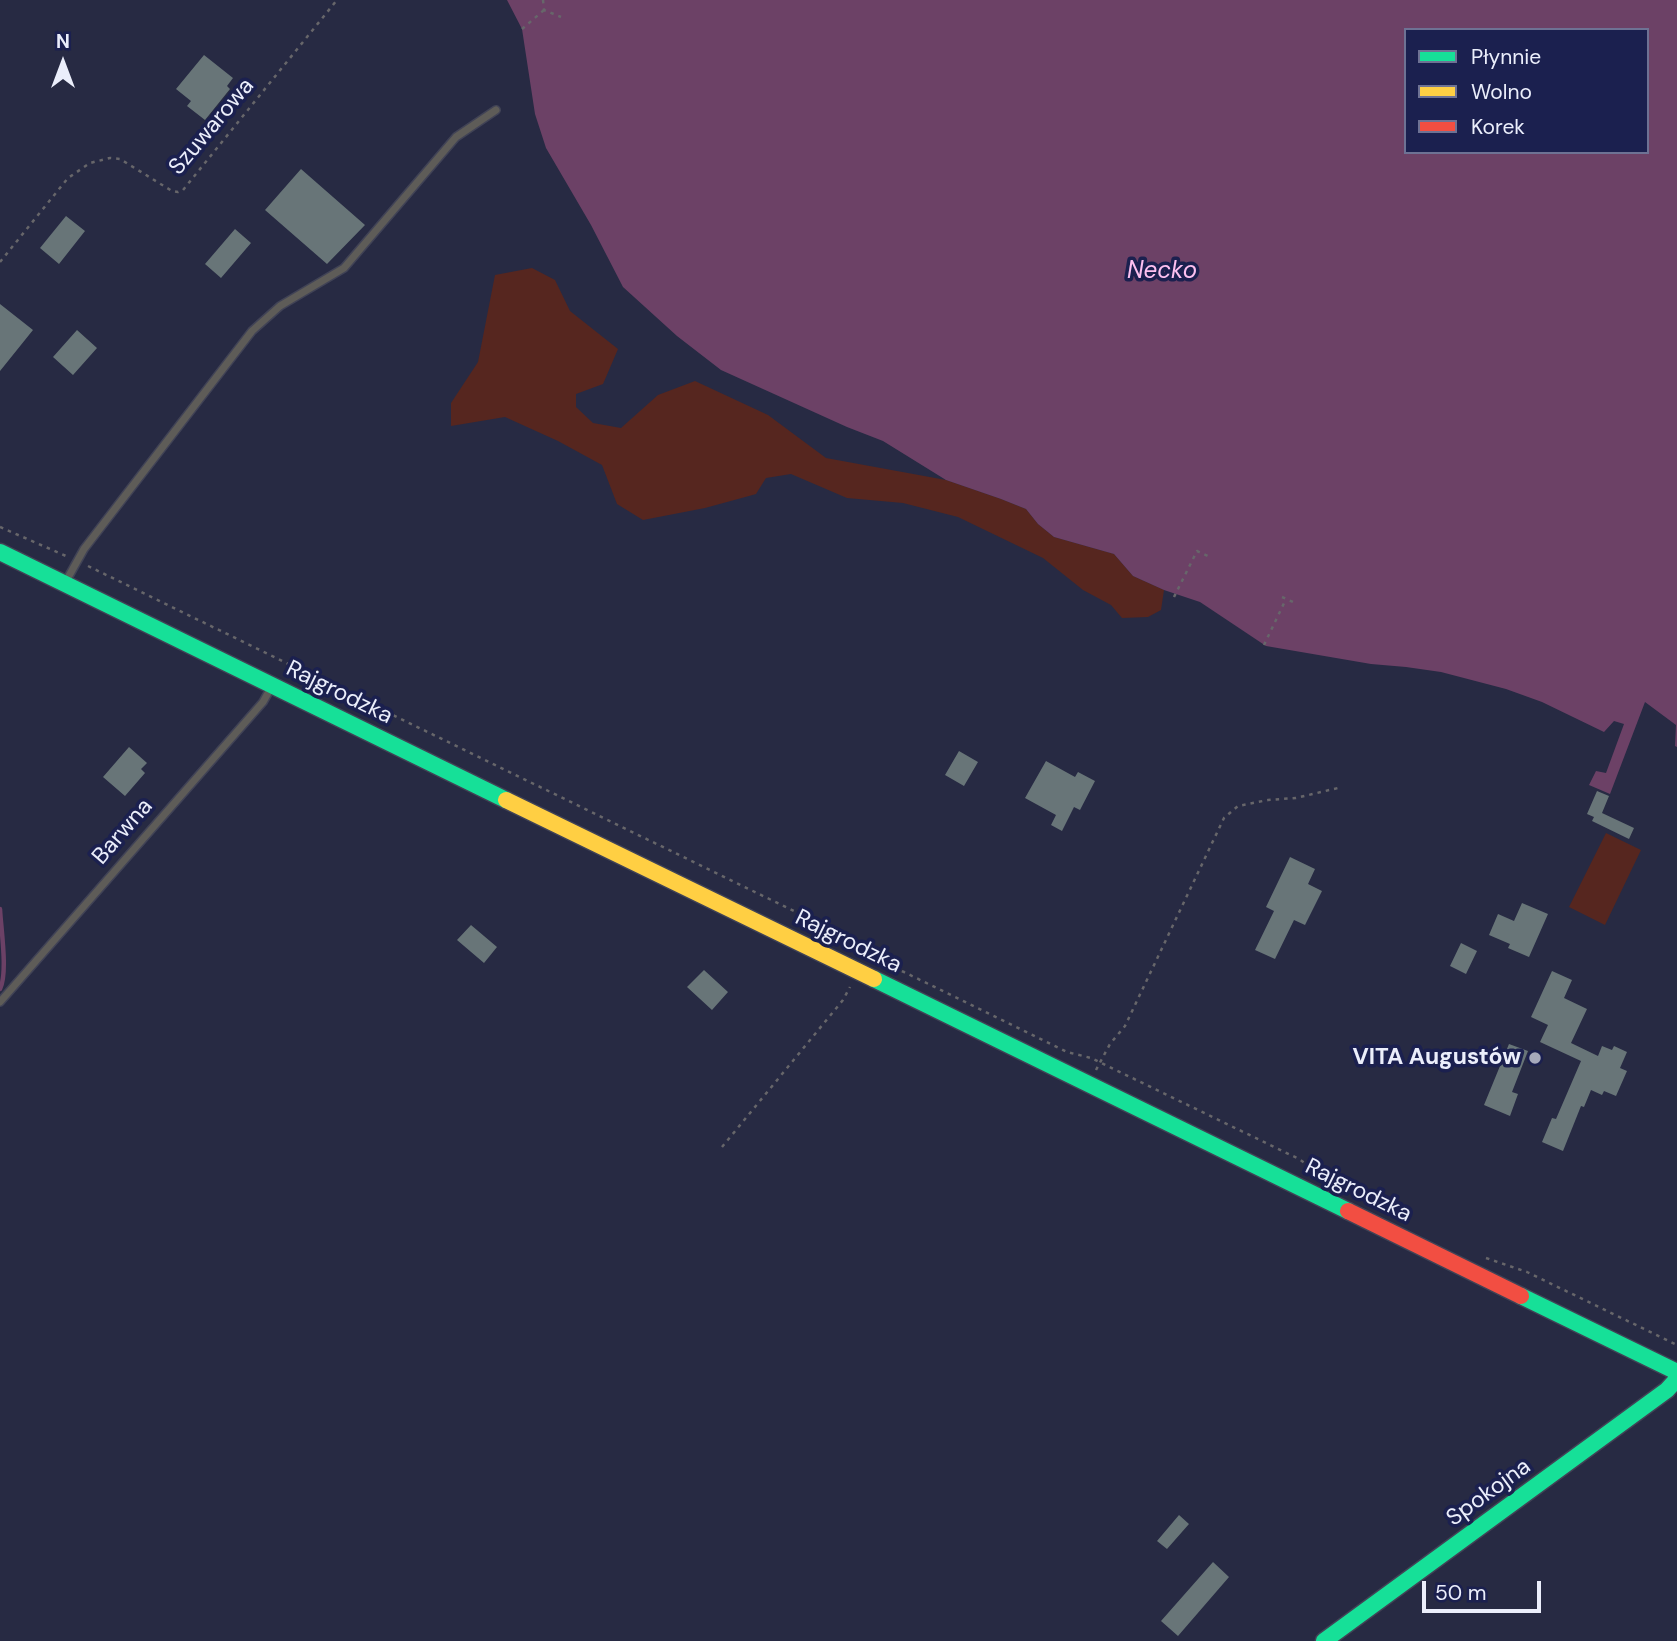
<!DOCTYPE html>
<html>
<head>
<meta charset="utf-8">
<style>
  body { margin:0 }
  #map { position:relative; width:1677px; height:1641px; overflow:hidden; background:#272a43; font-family:"DM Sans",sans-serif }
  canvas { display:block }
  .legend { position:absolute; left:1404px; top:28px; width:245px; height:126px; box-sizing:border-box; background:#1b204f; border:2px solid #6e7294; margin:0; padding:9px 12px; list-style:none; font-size:21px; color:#ebeefb }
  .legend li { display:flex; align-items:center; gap:14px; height:35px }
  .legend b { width:35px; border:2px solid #6e7294 }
  .north { position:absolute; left:28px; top:28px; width:70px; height:70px; -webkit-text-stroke:5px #1b204f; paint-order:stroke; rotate:0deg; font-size:19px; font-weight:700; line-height:28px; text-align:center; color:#ebeefb }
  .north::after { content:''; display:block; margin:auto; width:24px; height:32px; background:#ebeefb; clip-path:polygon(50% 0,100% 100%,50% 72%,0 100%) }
  .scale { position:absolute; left:1422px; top:1581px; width:119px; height:32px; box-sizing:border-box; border:4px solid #ebeefb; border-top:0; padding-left:9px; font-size:21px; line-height:24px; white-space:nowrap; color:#ebeefb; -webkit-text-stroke:5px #1b204f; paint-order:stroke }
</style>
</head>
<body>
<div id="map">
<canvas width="1677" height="1641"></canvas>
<ul class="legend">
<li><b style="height:9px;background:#16e098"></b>Płynnie</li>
<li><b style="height:9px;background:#ffcf43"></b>Wolno</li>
<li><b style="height:9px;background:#f24e42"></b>Korek</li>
</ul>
<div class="north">N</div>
<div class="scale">50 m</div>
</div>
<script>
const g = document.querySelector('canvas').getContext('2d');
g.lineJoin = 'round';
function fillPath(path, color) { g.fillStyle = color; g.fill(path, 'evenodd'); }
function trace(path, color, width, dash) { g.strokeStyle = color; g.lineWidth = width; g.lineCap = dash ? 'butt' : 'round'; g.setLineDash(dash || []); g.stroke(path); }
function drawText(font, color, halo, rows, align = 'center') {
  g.font = font + ' "DM Sans",sans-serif'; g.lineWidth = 7; g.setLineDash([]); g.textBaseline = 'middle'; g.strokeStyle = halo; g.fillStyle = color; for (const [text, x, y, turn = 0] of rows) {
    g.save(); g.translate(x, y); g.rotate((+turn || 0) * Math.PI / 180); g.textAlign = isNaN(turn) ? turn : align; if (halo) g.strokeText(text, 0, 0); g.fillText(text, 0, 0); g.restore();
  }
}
fillPath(new Path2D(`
  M532 268 555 280 570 311 618 349 603 384 576 394V407L593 423 621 428 658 395 695 381 768 415 826 458 946 480 1001 499 1026 509 1038 524 1054 537 1114 554 1133 576 1164 590 1161 610 1148 617 1122 618 1111 605 1083 590 1043 558 958 517 903 503 847 498 791 474 766 478 756 494 749 496 705 508 643 520 617 504 602 465 558 441 505 417 451 426V403L478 362 495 275Z
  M1606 833 1641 850 1605 925 1569 907Z`), '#56261f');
fillPath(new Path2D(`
  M507 0H1677V747L1675 746 1676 725 1645 702 1610 794 1589 785 1596 771 1606 773 1624 724 1614 721 1604 732 1542 702 1506 689 1441 672 1406 667 1371 664 1266 646 1200 602 1164 590 1133 576 1114 554 1054 537 1038 524 1026 509 1001 499 946 480 883 441 847 427 721 370 677 336 623 287 591 225 546 148 535 114 522 29ZM1406 30H1647V152H1406Z`), '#6c4166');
trace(new Path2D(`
  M0 909C1 929 8 973 0 989`), '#6c4166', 4.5);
fillPath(new Path2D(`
  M204 55 233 78 227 86 230 89 205 120 187 106 191 101 176 89Z
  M301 169 365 225 327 264 265 210Z
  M66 216 85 231 59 264 40 248Z
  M235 229 251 243 221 278 205 264Z
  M0 304 33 330 0 371Z
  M77 330 97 348 73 375 53 357Z
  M129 747 147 763 141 769 145 773 125 796 103 777Z
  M959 751 978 762 964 786 945 775Z
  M1046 761 1075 777 1078 772 1095 781 1080 810 1074 807 1062 831 1051 825 1056 815 1025 798Z
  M1597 791 1609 796 1602 813 1634 828 1629 839 1592 821 1594 817 1587 814Z
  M1290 857 1315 869 1308 884 1322 891 1305 925 1294 920 1275 959 1255 950 1274 911 1266 907Z
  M1522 903 1548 914 1529 957 1508 948 1510 944 1489 935 1498 914 1514 921Z
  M471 925 497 947 484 963 457 940Z
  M1461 943 1477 951 1466 974 1450 966Z
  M704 970 728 992 712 1010 687 987Z
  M1552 971 1572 980 1564 998 1587 1009 1571 1043 1598 1056 1602 1046 1612 1050 1614 1046 1627 1052 1620 1068 1627 1071 1616 1096 1604 1091 1602 1095 1591 1090 1584 1107 1581 1106 1563 1151 1542 1142 1552 1118 1556 1119 1581 1061 1540 1042 1548 1025 1531 1017Z
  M1509 1044 1528 1051 1512 1092 1518 1094 1510 1116 1484 1105Z
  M1179 1515 1189 1524 1167 1549 1157 1541Z
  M1213 1562 1229 1577 1178 1636 1161 1621Z`), '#687578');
const lane = new Path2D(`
  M65 583 84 549 252 331 280 306 344 268 456 137 496 110
  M0 1002 263 702 272 686`);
const fast = new Path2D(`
  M0 552 506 800
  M874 979 1348 1211
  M1521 1296 1677 1372
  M1324 1641 1667 1390 1677 1379`);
const slow = new Path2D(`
  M506 800 874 979`);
const jam = new Path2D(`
  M1348 1211 1521 1296`);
trace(lane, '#414356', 10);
trace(fast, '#414356', 19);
trace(slow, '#414356', 19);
trace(jam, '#414356', 19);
trace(new Path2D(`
  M543 0 544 10 561 17
  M522 29 544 10
  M0 262 68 178 90 163 110 158 120 159 172 191 178 192 183 190 337 0
  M0 527 66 556
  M88 566 847 937 891 966 904 972 1067 1052 1091 1058 1299 1159 1327 1179 1408 1219
  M1174 597 1197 551 1208 556
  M1282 597 1293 602
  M1264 645 1286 599
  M1096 1070 1110 1044 1125 1026 1224 818 1238 806 1268 800 1296 798 1342 787
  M722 1147 843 1000 850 987
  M1486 1258 1527 1272 1677 1345`), '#67666a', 2.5, [3.5, 5]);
trace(lane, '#5e5c58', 7);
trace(fast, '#16e098', 16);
trace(slow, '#ffcf43', 16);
trace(jam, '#f24e42', 16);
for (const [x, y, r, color] of [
  [1535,1058,7,"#a6a9bb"]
]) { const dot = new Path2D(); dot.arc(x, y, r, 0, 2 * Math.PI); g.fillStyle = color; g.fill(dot); trace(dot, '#1b204f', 2.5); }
drawText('23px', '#ebeefb', '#1b204f', [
  ["Szuwarowa",212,127,-50],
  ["Rajgrodzka",339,693,26],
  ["Barwna",123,832,-49],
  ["Rajgrodzka",848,942,26],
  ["Rajgrodzka",1358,1191,26],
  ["Spokojna",1489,1493,-36]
]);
drawText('bold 23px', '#ebeefb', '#1b204f', [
  ["VITA Augustów",1521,1058]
], 'right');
drawText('italic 24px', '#fdc0f0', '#1b204f', [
  ["Necko",1162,272]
]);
</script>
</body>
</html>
